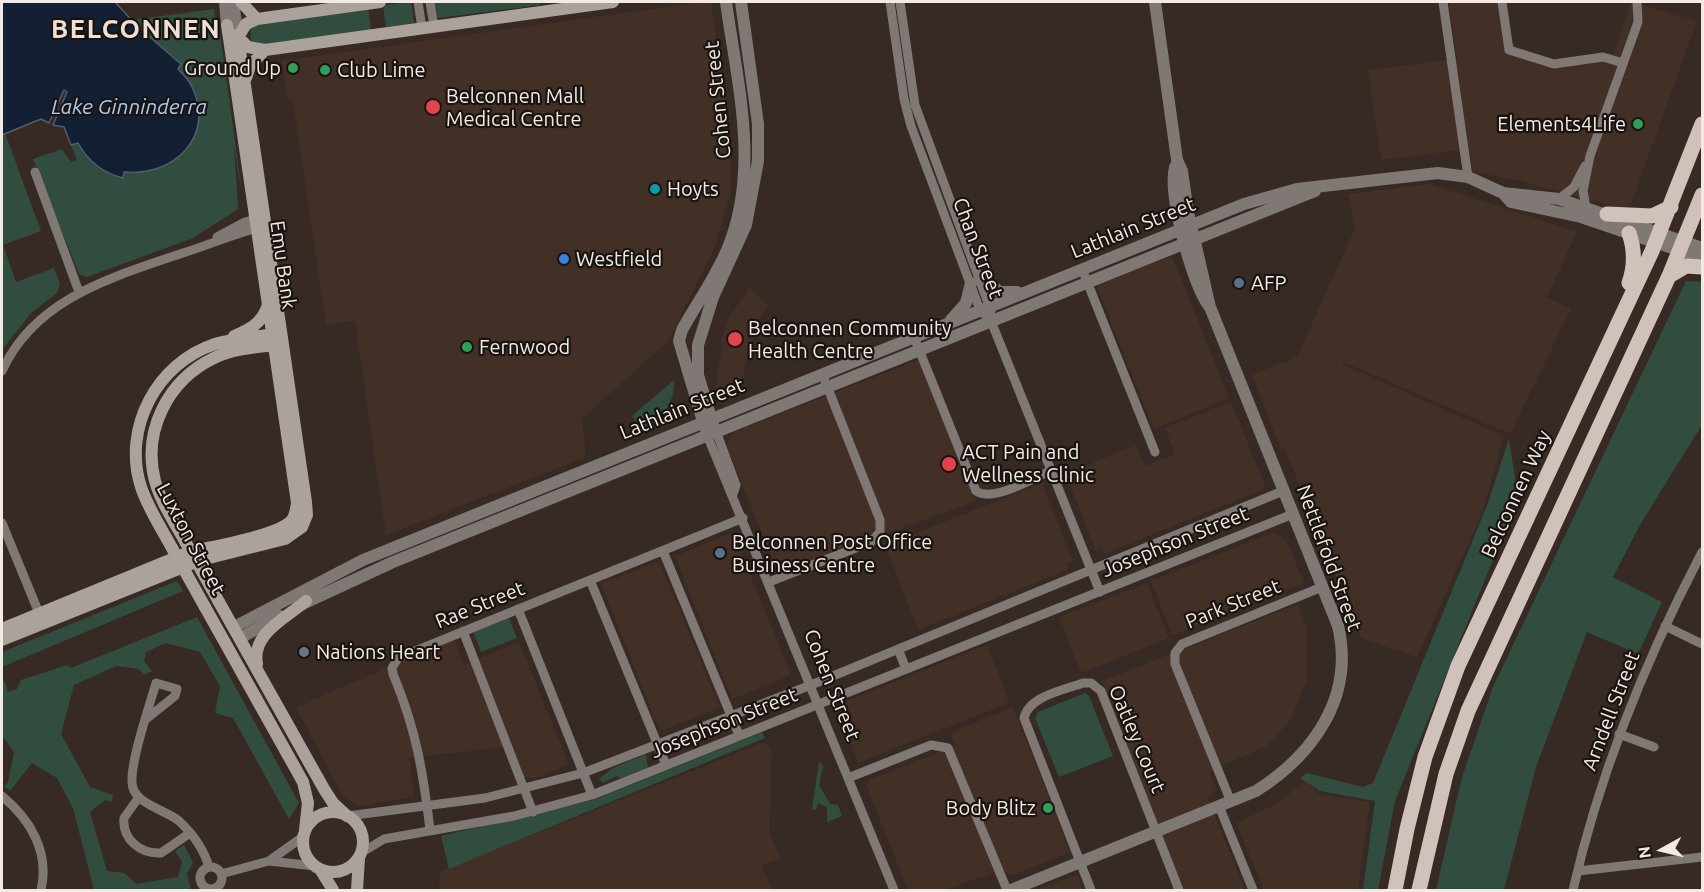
<!DOCTYPE html>
<html>
<head>
<meta charset="utf-8">
<style>
  body { margin:0 }
  #map { position:relative; width:1704px; height:892px; overflow:hidden; background:#372a24; font-family:Ubuntu,sans-serif }
  canvas { display:block }
  .frame { position:absolute; inset:0; border:3px solid #f3eae6; pointer-events:none }
  .north { position:absolute; left:1632px; top:820px; width:60px; height:60px; -webkit-text-stroke:4px #1a1411; paint-order:stroke; rotate:262deg; font-size:16px; font-weight:700; line-height:24px; text-align:center; color:#f3eae6 }
  .north::after { content:''; display:block; margin:auto; width:21px; height:27px; background:#f3eae6; clip-path:polygon(50% 0,100% 100%,50% 72%,0 100%) }
</style>
</head>
<body>
<div id="map">
<canvas width="1704" height="892"></canvas>
<div class="frame"></div>
<div class="north">N</div>
</div>
<script>
const g = document.querySelector('canvas').getContext('2d');
g.lineJoin = 'round';
function fillPath(path, color) { g.fillStyle = color; g.fill(path, 'evenodd'); }
function trace(path, color, width, dash) { g.strokeStyle = color; g.lineWidth = width; g.lineCap = dash ? 'butt' : 'round'; g.setLineDash(dash || []); g.stroke(path); }
function drawText(font, color, halo, rows, align = 'center') {
  g.font = font + ' Ubuntu,sans-serif'; g.lineWidth = 4.5; g.setLineDash([]); g.textBaseline = 'middle'; g.strokeStyle = halo; g.fillStyle = color; for (const [text, x, y, turn = 0] of rows) {
    g.save(); g.translate(x, y); g.rotate((+turn || 0) * Math.PI / 180); g.textAlign = isNaN(turn) ? turn : align; if (halo) g.strokeText(text, 0, 0); g.fillText(text, 0, 0); g.restore();
  }
}
fillPath(new Path2D(`
  M702 2H711L731 141 730 195 715 247 668 341 582 419 586 457 386 535 355 321 326 325 293 101H288L281 61Z
  M1449 2H1500L1506 43 1557 60 1614 53 1631 2 1697 21 1631 204 1620 208 1517 180 1473 172 1469 149 1381 160 1368 70 1457 59Z
  M1430 184 1577 232 1547 297 1571 309 1510 434 1344 362 1338 376 1344 365 1504 436 1482 514 1417 657 1361 638 1293 469 1285 449 1281 450 1252 375 1297 357 1355 228 1348 194Z
  M1172 256 1229 398 1154 429 1096 284Z
  M750 287 753 289 752 292 768 304 747 338 751 340 739 391 715 390 722 346 719 345 730 316Z
  M918 360 977 501 778 573 726 445 734 432Z
  M1231 402 1265 486 1262 490 1104 554 1101 549 1096 551 1066 475 1136 444 1145 466 1175 454 1165 428Z
  M1042 483 1073 561 1067 564 1069 569 918 630 885 546Z
  M733 532 791 675 732 699 675 556Z
  M1272 533 1283 537 1288 544 1304 583 1172 635 1151 581Z
  M659 561 720 707 660 731 601 584Z
  M1147 583 1169 638 1081 673 1059 617Z
  M1298 604 1307 629V680L1291 719 1267 746 1210 771 1217 791 1207 796 1245 890H1184L1102 681Z
  M454 639 464 665 519 642 569 765 536 778H525L512 746 409 758 414 797 357 806 343 796 296 707Z
  M987 645 1009 700 1007 703 858 763 835 706Z
  M1013 707 1070 852 1010 876 1004 869 945 890H908L866 785 871 779 956 746 951 733Z
  M765 742 772 752 769 832 780 858 762 866 773 890H439L440 872Z
  M1307 780 1317 794 1370 802 1358 890H1264L1236 823 1274 805Z
  M1077 874 1083 890H1037Z`), '#422f25');
fillPath(new Path2D(`
  M411 2 414 23 386 27 383 5Z
  M435 2H540V5L438 18Z
  M368 7 371 31 265 45 251 42 250 27 263 22Z
  M214 9 218 34V21L224 62H222L223 71 225 69 243 199 234 146 238 209 193 238 87 277 79 274 33 159 62 149 71 162 77 160 71 145 78 143C89 162 102 172 123 178L125 172 154 171 143 33 131 20Z
  M5 133 41 231 3 245 16 282 54 268 60 284 57 293 31 313 2 350V136Z
  M1686 281 1702 282V425L1641 523 1613 577 1662 602 1638 654 1587 632 1536 767 1504 890H1436L1462 777 1493 687Z
  M674 380C675 403 662 419 642 429L632 416Z
  M1509 439 1518 498 1395 801 1378 890H1363L1375 801 1320 791 1300 778 1307 773 1363 787 1373 783 1488 503Z
  M177 581 183 591 2 667V652Z
  M197 617 299 803 289 819 233 718 215 713 220 686 200 652 166 643 146 652 144 661 152 671 144 675 139 669 116 666 74 685 61 734 90 787 113 795 112 802 105 800 90 812 107 871 125 873 136 884 178 877 182 862 175 851 184 845 193 862 187 874 191 890H94L73 808 57 778 32 763 10 791 4 787 8 782 14 752 2 736V683L5 681 8 692 17 689 21 680 67 665 71 668Z
  M509 618 517 638 481 652 473 632Z
  M1085 693 1089 696 1113 756 1059 777 1035 718 1038 712Z
  M762 732 765 738 449 869 441 836 593 800Z
  M646 754 648 768 621 778 616 776 603 783 599 779 613 768Z
  M819 761 823 766 819 785 830 804 838 805 842 816 827 822V807L818 803 816 810 812 809Z`), '#314d3f');
const water = new Path2D(`
  M2 2H115L137 26 181 64 178 69C183 74 189 80 192 87 216 136 174 177 124 172L123 178C103 173 88 161 78 143L71 145 64 127 53 125 67 92 64 90 49 123 41 119 2 135Z`);
fillPath(water, '#131f33');
trace(water, '#565c69', 1.5);
trace(new Path2D(`
  M418 2 422 28
  M430 2 434 26
  M890 2 904 99 911 126 980 310 991 321 1100 592
  M900 2 915 105 991 311
  M1443 2 1468 177
  M1502 2 1509 50 1554 64 1603 57 1623 63
  M35 172 79 292
  M1559 199 1574 187 1585 166
  M1586 207 1583 191 1590 156 1638 22 1637 2
  M217 237 245 222 259 218
  M1082 269 1155 452
  M914 337 976 491C992 503 1034 478 1052 470
  M2 371C35 298 113 277 183 253 209 245 235 233 261 227
  M716 431 736 485 733 494
  M707 435 894 890
  M2 523 41 618
  M663 551 739 735
  M590 580 666 765
  M769 582 871 542 880 532V520L825 381
  M518 609 592 795
  M1665 626 1702 644
  M463 631 533 812
  M898 649 906 669
  M146 719 175 696 177 689 156 683C149 707 131 760 132 782 132 804 165 809 179 821 193 834 204 850 209 867
  M1619 734 1654 747
  M848 778 931 745 948 748 1007 890
  M2 796C30 819 50 852 41 890
  M139 797 124 818C122 839 140 854 161 853L190 833
  M1231 802 1175 664V653L1182 644 1322 587
  M1219 806 1253 890
  M348 816 485 798 583 773 811 685 1283 491
  M430 830C423 771 416 729 393 674L392 668 398 658 743 518
  M361 853 384 839 514 816 592 795 1293 514
  M269 861 315 866
  M200 878a11 11 0 1 1 22 0a11 11 0 1 1-22 0Z
  M1578 871 1702 857
  M221 874 269 861 304 836
  M1091 890 1024 718C1029 696 1064 690 1083 683H1091L1101 691 1179 890
  M1573 890C1600 771 1646 659 1702 552`), '#7f7874', 9);
trace(new Path2D(`
  M225 2 227 25
  M233 2 238 37
  M1175 167C1168 194 1192 284 1209 306
  M1503 193 1559 199 1702 248
  M981 279 1000 292H1017
  M951 320 966 303 971 283
  M713 425 698 375V345L713 297 746 225 758 161V124L741 2
  M705 428 679 341 682 330C697 303 715 278 727 250 761 170 737 83 726 2
  M298 606 393 562 1315 191
  M234 627 363 560 1244 204 1297 189 1438 173 1468 177 1503 193 1511 202 1581 217 1702 258
  M240 638 280 616
  M1011 890 1256 791C1313 755 1355 697 1338 626L1210 307 1188 212 1182 171 1177 160 1155 2`), '#7f7874', 12);
trace(new Path2D(`
  M241 2 257 19
  M236 35 248 47 265 50 613 2
  M235 42 246 24 257 19 380 2
  M246 78 250 66 265 50
  M234 336C251 329 262 323 268 305
  M186 543C175 523 161 503 155 481 142 431 168 380 214 358 234 348 260 347 282 344
  M172 548C161 528 148 508 141 487 122 428 157 363 215 344 235 338 258 336 279 334
  M219 602 324 789 333 803 347 816
  M205 607 303 782 308 803 305 830
  M2 629 194 550C213 548 279 534 291 521 295 517 296 510 297 503L227 25
  M2 640 201 560 285 539 302 527 307 515 306 502 238 37
  M257 664C251 634 286 618 306 601
  M303 842a30 30 0 1 1 60 0a30 30 0 1 1-60 0Z
  M320 869 333 890
  M357 890 359 858`), '#aca29c', 12);
trace(new Path2D(`
  M1607 214 1652 216 1671 207
  M1629 233C1635 250 1635 266 1629 283
  M1669 276 1686 266 1702 267
  M1395 890 1407 829 1425 757 1458 666 1652 251 1702 124
  M1419 890 1446 774 1468 711 1669 276 1702 195`), '#d0c2ba', 15);
trace(new Path2D(`
  M186 543 219 602
  M172 548 205 607`), '#aca29c', 12);
for (const [x, y, r, color] of [
  [293,68,6,"#2e9e5b"],
  [325,70,6,"#2e9e5b"],
  [433,107,8,"#e0444e"],
  [1638,124,6,"#2e9e5b"],
  [655,189,6,"#0f9aa8"],
  [564,259,6,"#3f7fe0"],
  [1239,283,6,"#5c6f8a"],
  [735,339,8,"#e0444e"],
  [467,347,6,"#2e9e5b"],
  [949,464,8,"#e0444e"],
  [720,553,6,"#5c6f8a"],
  [304,652,6,"#6b7280"],
  [1048,808,6,"#2e9e5b"]
]) { const dot = new Path2D(); dot.arc(x, y, r, 0, 2 * Math.PI); g.fillStyle = color; g.fill(dot); trace(dot, '#1a1411', 2); }
drawText('20px', '#f3eae6', '#1a1411', [
  ["Ground Up",281,68,"right"],
  ["Club Lime",337,70],
  ["Belconnen Mall",446,96],
  ["Medical Centre",446,119],
  ["Elements4Life",1626,124,"right"],
  ["Hoyts",667,189],
  ["Westfield",576,259],
  ["AFP",1251,283],
  ["Belconnen Community",748,328],
  ["Health Centre",748,351],
  ["Fernwood",479,347],
  ["ACT Pain and",962,452],
  ["Wellness Clinic",962,475],
  ["Belconnen Post Office",732,542],
  ["Business Centre",732,565],
  ["Nations Heart",316,652],
  ["Body Blitz",1036,808,"right"]
], 'left');
drawText('20px', '#f3eae6', '#1a1411', [
  ["Cohen Street",718,100,-96],
  ["Lathlain Street",1133,228,-22],
  ["Chan Street",978,248,69],
  ["Emu Bank",283,265,82],
  ["Lathlain Street",682,409,-22],
  ["Belconnen Way",1516,494,-65],
  ["Luxton Street",191,539,62],
  ["Josephson Street",1175,542,-22],
  ["Nettlefold Street",1329,558,70],
  ["Park Street",1233,604,-22],
  ["Rae Street",480,605,-22],
  ["Cohen Street",832,685,68],
  ["Arndell Street",1611,711,-69],
  ["Josephson Street",724,723,-22],
  ["Oatley Court",1137,739,67]
]);
drawText('italic 21px', '#adc9f9', '#1a1411', [
  ["Lake Ginninderra",129,107]
]);
g.letterSpacing = '1.5px';
drawText('bold 26px', '#f0dfd6', '#1a1411', [
  ["BELCONNEN",136,29]
]);
g.letterSpacing = '0px';
</script>
</body>
</html>
